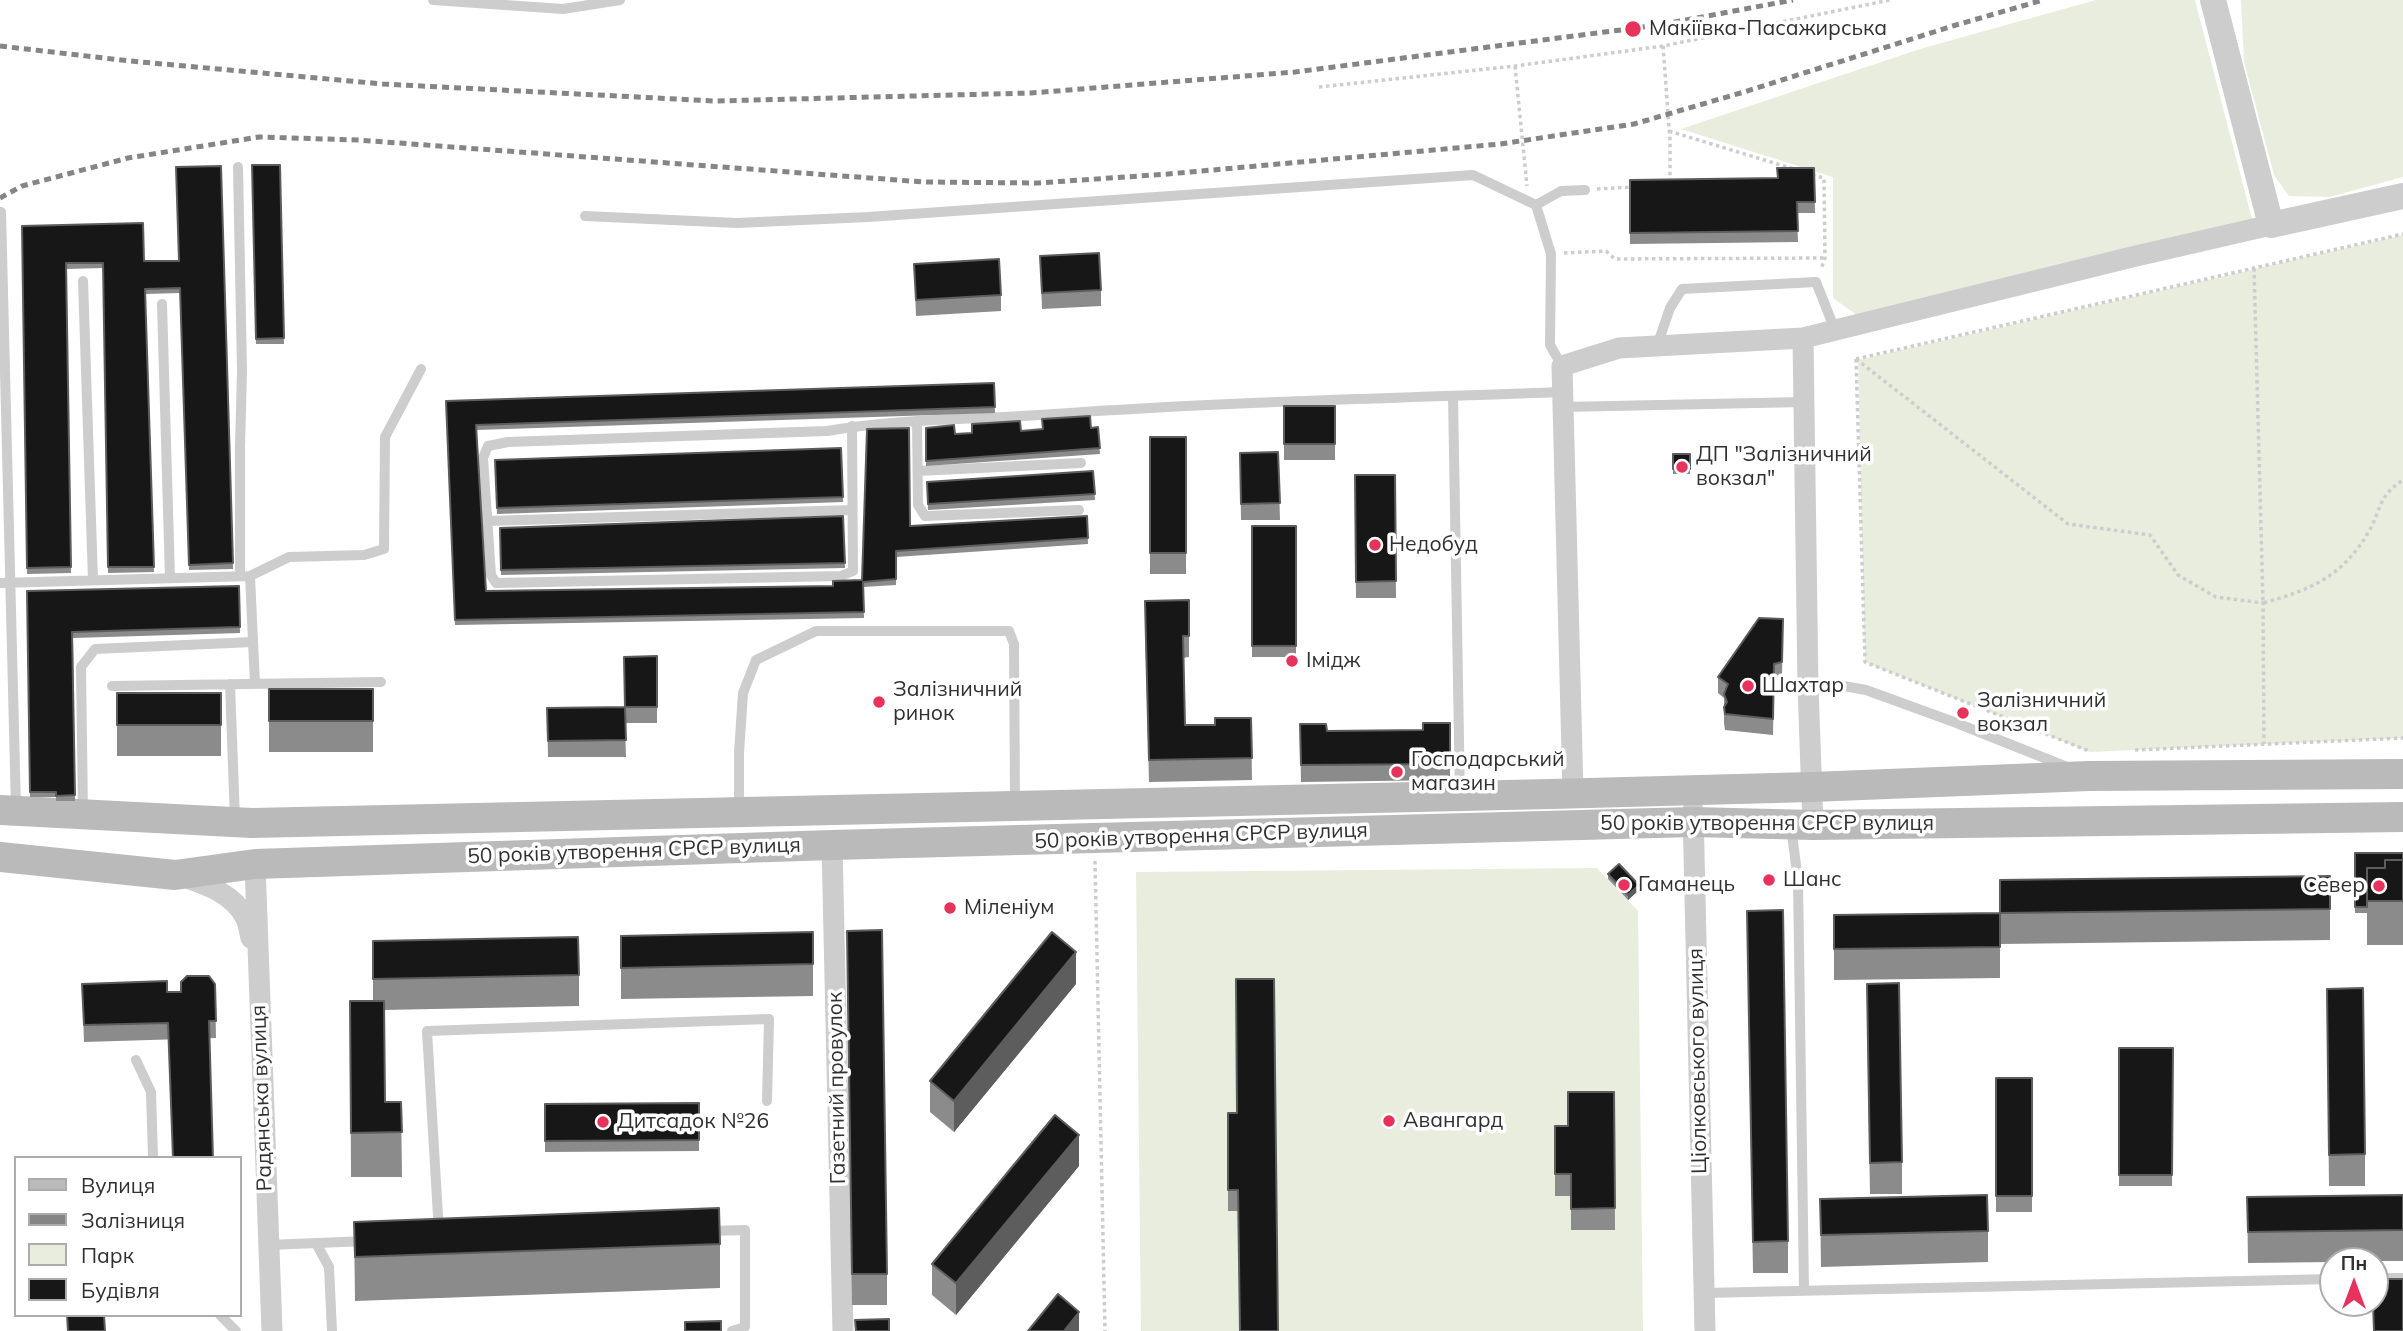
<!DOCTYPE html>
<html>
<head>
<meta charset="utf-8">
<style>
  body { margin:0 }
  #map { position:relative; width:2403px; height:1331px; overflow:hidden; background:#fff; font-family:Mulish,sans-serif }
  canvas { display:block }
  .legend { position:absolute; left:14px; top:1156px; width:228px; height:161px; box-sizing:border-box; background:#fff; border:2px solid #acacac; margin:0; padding:9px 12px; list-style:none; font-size:21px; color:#303030 }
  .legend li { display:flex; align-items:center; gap:14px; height:35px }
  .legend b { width:35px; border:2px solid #acacac }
  .north { position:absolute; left:2319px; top:1247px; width:70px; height:70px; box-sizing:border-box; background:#fff; border:2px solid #acacac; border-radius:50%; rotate:0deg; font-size:19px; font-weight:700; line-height:28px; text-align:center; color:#303030 }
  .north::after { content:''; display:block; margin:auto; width:24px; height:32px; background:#e7325c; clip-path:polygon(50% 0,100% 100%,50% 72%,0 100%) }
</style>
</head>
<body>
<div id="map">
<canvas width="2403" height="1331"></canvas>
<ul class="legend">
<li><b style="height:9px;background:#bababa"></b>Вулиця</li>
<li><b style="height:9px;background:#858585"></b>Залізниця</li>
<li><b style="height:19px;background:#e9edde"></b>Парк</li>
<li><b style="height:19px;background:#171717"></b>Будівля</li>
</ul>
<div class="north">Пн</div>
</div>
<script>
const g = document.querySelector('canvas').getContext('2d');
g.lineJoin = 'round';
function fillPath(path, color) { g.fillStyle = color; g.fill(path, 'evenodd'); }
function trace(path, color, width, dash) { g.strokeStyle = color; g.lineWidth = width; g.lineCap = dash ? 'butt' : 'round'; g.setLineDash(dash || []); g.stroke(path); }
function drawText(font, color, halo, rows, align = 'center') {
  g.font = font + ' Mulish,sans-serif'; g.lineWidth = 7; g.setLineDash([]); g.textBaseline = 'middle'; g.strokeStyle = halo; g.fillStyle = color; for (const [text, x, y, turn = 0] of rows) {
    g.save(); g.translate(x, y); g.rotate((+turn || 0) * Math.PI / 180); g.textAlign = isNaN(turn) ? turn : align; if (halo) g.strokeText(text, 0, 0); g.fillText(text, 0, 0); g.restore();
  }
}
fillPath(new Path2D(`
  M2096 0H2195L2252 219 1858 316 1833 298V177L1681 129 1920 49Z
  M2241 0H2403V177L2330 197 2289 196 2274 175 2244 62Z
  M2403 235V738L2090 752 1865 662 1858 360Z
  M1597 868 1638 911 1643 1331H1141L1136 872Z`), '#e9edde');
trace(new Path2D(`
  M1663 46 1670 140V184
  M1515 66 1527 186
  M1319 87 1515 66 1663 46 1890 0
  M1669 131 1794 169
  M1812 175 1824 178 1825 258 1821 269
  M1597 189 1632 187
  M1564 253 1606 251 1615 259 1825 258
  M2254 268 2263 603C2310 590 2342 577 2368 533 2382 509 2377 497 2403 480
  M1856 359 1865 662 2089 751
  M1856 359 2068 524 2150 535 2178 575 2216 597 2263 603 2264 744
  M1856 359 2403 234
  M2135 750 2403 738
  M1095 861 1105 1331`), '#cdcdcd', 3.5, [3.5, 3.5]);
trace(new Path2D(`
  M433 0 563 9 620 0
  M238 167 242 371 240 446V576
  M1 212 16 809
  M585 216 737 223 868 217 1473 175 1536 205
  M83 281 93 580
  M162 304 170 578
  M1657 346 1670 308 1682 289 1816 282 1835 330
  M1562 366 1550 345 1551 254 1536 205 1561 191 1585 190
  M1453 396 1460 796
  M1563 407 1804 402
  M917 421 918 505 925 516 1079 510
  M852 426 853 571 841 576 496 583 491 575 483 458 488 446 508 442 827 431C902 418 978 420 1054 414 1223 402 1393 398 1563 392
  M918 471 1081 463
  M488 521 852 510
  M250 576 255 684
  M0 583 250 576 289 557 364 555 384 549 385 437 421 369
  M230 684 235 820
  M112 686 381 682
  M1808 687 1838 685 1866 690 1954 722 2067 767
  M739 811V753L743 693 756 660 816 631H1009L1014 644 1015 803
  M83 813 81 667 95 649 253 642
  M1791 827 1798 880 1804 1289
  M136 1060 151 1092 153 1158
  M708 1231 745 1230V1327L732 1331
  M439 1233 427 1031 769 1019 767 1101
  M316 1243 329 1267 332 1331
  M268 1245 367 1241
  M2375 1278H2403
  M1704 1293 2333 1279
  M220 1315 236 1331`), '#cdcdcd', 10);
trace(new Path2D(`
  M1803 338 1808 687 1813 825
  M1573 793 1562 366 1619 348 1803 338 2136 256 2271 225
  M1693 810 1705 1331
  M832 845 843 1331
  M255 864 272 1331
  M181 876C204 884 233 893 245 917 249 923 249 932 251 938`), '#cdcdcd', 21);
trace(new Path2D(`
  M2213 0 2271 225 2403 196`), '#cdcdcd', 26);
trace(new Path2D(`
  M0 810 252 823 1551 794 1812 787 2089 776 2403 774
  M0 857 175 875 255 864 832 845 1693 822 1813 825 2403 817`), '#bababa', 30);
trace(new Path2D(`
  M0 46 130 61 383 84 715 101 1031 93 1295 72 1659 25 1793 0
  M0 198 22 186 128 158 259 137 358 140 924 182 1038 183 1168 174 1500 144 1634 124 1744 92 1956 25 2043 0`), '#858585', 5, [7, 5]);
fillPath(new Path2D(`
  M252 165H280L284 344H256Z
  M221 166 233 569 189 570 180 293 145 294 154 572 108 573 103 268 66 269 71 573 27 574 22 226 144 261H179Z
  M1814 168 1815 213H1797L1798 242 1630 244V180L1778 178Z
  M1040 256 1101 290V306L1042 309Z
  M914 264 1001 295V311L916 316Z
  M994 383 995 413 476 430 486 591 833 586 862 580 910 526 1087 516 1088 544 896 557V585L863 587 864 618 455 625 446 401Z
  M1284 406H1335V460H1284Z
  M1098 427 1100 454 926 466V428L955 434Z
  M1150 437H1186V574H1150Z
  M841 448 843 502 497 514 495 460Z
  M1278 452 1280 520H1241L1240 453Z
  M1673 454H1690V474H1673Z
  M1093 471 1095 500 928 510 927 482Z
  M1355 475H1395L1396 598H1356Z
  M843 516 845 568 501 575 500 528Z
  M1252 526H1296V657H1252Z
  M239 586 240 633 73 638 75 801H56V797H30L27 591Z
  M1189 600V657L1183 658 1185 725H1215L1251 718 1252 780 1149 782 1145 623Z
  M1783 619 1782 679 1774 680 1773 735 1725 730 1724 723V698L1718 693V677Z
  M657 656V723H625L626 757H548L547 708 625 707Z
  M269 689H373V752H269Z
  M117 693H221V756H117Z
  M1450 723V780L1301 782 1300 724 1327 731 1423 730Z
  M2355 853H2403V945H2367V913H2355Z
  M1608 874 1639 890 1628 900 1608 879Z
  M2330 876V940L2000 944V978L1834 980V915L2000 913Z
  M1747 911 1788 1241V1273H1753Z
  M813 932V996L621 999V936Z
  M373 941 579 975V1006L384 1010 385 1102H401L402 1177H351L350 1001H373Z
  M847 962 887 1274V1305H852Z
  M82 984 167 992H181L215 984 216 1038 84 1042Z
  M1076 984 954 1132 930 1112V1081Z
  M1867 1015 1902 1162V1194H1870Z
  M2327 1020 2365 1154V1186H2329Z
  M2119 1048H2173L2172 1186H2119Z
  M1996 1078H2032V1212H1996Z
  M1614 1092 1615 1230H1571V1196H1555V1126H1568Z
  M699 1103V1151L545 1152V1104Z
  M1228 1113H1237L1238 1211H1228Z
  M1079 1166 956 1315 932 1295V1264Z
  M2403 1195V1261H2333V1262L2248 1263 2247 1197Z
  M1820 1199 1988 1231V1262L1821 1267Z
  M354 1222 720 1244V1288L355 1301Z`), '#8b8b8b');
fillPath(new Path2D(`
  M1639 885V890L1628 900V895Z
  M1076 952V984L954 1132V1101Z
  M1079 1135V1166L956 1315V1283Z
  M1079 1312V1331H1064Z`), '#5d5d5d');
const building = new Path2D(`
  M252 165H280L284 338 256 339Z
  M221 166 233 563 189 565 180 288 145 289 154 567H108L103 263H66L71 567 27 568 22 226 143 223 144 261H179L176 167Z
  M1777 168H1814L1815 202H1797L1798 231 1630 233V180L1778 178Z
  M1099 253 1101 290 1042 293 1040 256Z
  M999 259 1001 295 916 300 914 264Z
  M994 383 995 407 476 425 486 591 833 586V581L862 580 867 429 909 428 910 526 1087 516 1088 538 896 551V579L863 582 864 612 455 620 446 401Z
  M1284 406H1335V444H1284Z
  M1090 416 1091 428 1098 427 1100 448 926 461V428L954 425 955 434 972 433V424L1020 421 1021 431 1043 429 1042 419Z
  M1150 437H1186V553H1150Z
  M841 448 843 497 497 508 495 460Z
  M1278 452 1280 503 1241 504 1240 453Z
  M1673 454H1690V469H1673Z
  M1093 471 1095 494 928 504 927 482Z
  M1355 475H1395L1396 581 1356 582Z
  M843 516 845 563 501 570 500 528Z
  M1252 526H1296V646H1252Z
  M239 586 240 627 72 632 75 795 56 796V792H30L27 591Z
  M1189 600V636H1183L1185 725H1215V718H1251L1252 758 1149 760 1145 601Z
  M1759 618 1783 619 1782 662 1774 664 1773 719 1725 714 1724 707 1727 702 1724 694 1728 684 1718 677Z
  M657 656V707H625L626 740 548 741 547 708 625 707 624 657Z
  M269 689H373V721H269Z
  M117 693H221V725H117Z
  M1423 723H1450V764L1301 765 1300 724H1326L1327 731 1423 730Z
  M2355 853H2403V860H2385V868H2367V907H2355Z
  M2385 860H2403V901H2367V868H2385Z
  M1619 864 1639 885 1628 895 1608 874Z
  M2330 876V909L2000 913V947L1834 949V915L2000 913V880Z
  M1783 910 1788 1241 1753 1242 1747 911Z
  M882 930 887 1274H852L847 931Z
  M813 932V964L621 968V936Z
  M1052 932 1076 952 954 1101 930 1081Z
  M578 937 579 975 373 979V941Z
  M187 976H209L215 984 216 1021H209L213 1158H173L168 1023 84 1025 82 984 167 981V992H181V982Z
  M1236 979H1274L1278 1331H1240L1238 1190H1228V1113H1237Z
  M1899 983 1902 1162 1870 1163 1867 984Z
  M2363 988 2365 1154 2329 1155 2327 989Z
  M350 1001H384L385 1102H401L402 1132 351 1133Z
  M2119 1048H2173L2172 1175H2119Z
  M1996 1078H2032V1196H1996Z
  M1568 1092H1614L1615 1208 1571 1209V1174H1555V1126H1568Z
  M699 1103V1140L545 1141V1104Z
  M1055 1115 1079 1135 956 1283 932 1264Z
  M1987 1195 1988 1231 1821 1235 1820 1199Z
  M2403 1195V1230L2248 1232 2247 1197Z
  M719 1208 720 1244 355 1257 354 1222Z
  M2375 1279H2403V1331H2374L2373 1303H2375Z
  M1058 1294 1079 1312 1064 1331H1028Z
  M67 1315H104L105 1331H68Z
  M889 1319V1331H856L855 1320Z
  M721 1321V1331H685V1322Z`);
fillPath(building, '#171717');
trace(building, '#5d5d5d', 2);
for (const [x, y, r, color] of [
  [1633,29,9,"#e7325c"],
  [1682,467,7,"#e7325c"],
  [1375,545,7,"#e7325c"],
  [1292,661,7,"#e7325c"],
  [1748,686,7,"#e7325c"],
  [879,702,7,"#e7325c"],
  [1963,713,7,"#e7325c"],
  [1397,772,7,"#e7325c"],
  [1769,880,7,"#e7325c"],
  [1624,885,7,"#e7325c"],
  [2379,886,7,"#e7325c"],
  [950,908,7,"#e7325c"],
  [1389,1121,7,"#e7325c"],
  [603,1122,7,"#e7325c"]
]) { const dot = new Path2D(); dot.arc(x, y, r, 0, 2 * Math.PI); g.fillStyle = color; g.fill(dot); trace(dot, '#fff', 2.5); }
drawText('21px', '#303030', '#fff', [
  ["Макіївка-Пасажирська",1649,29],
  ["ДП \"Залізничний",1696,455],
  ["вокзал\"",1696,479],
  ["Недобуд",1389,545],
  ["Імідж",1306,661],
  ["Шахтар",1762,686],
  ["Залізничний",893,690],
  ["ринок",893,714],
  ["Залізничний",1977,701],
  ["вокзал",1977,725],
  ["Господарський",1411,760],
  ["магазин",1411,784],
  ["Шанс",1783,880],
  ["Гаманець",1638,885],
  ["Север",2365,886,"right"],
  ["Міленіум",964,908],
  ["Авангард",1403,1121],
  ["Дитсадок №26",617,1122]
], 'left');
drawText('21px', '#303030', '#fff', [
  ["50 років утворення СРСР вулиця",1767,824],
  ["50 років утворення СРСР вулиця",1201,836,-2],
  ["50 років утворення СРСР вулиця",634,851,-2],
  ["Ціолковського вулиця",1698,1061,-91],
  ["Газетний провулок",837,1088,-91],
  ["Радянська вулиця",262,1098,-92]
]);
</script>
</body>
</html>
